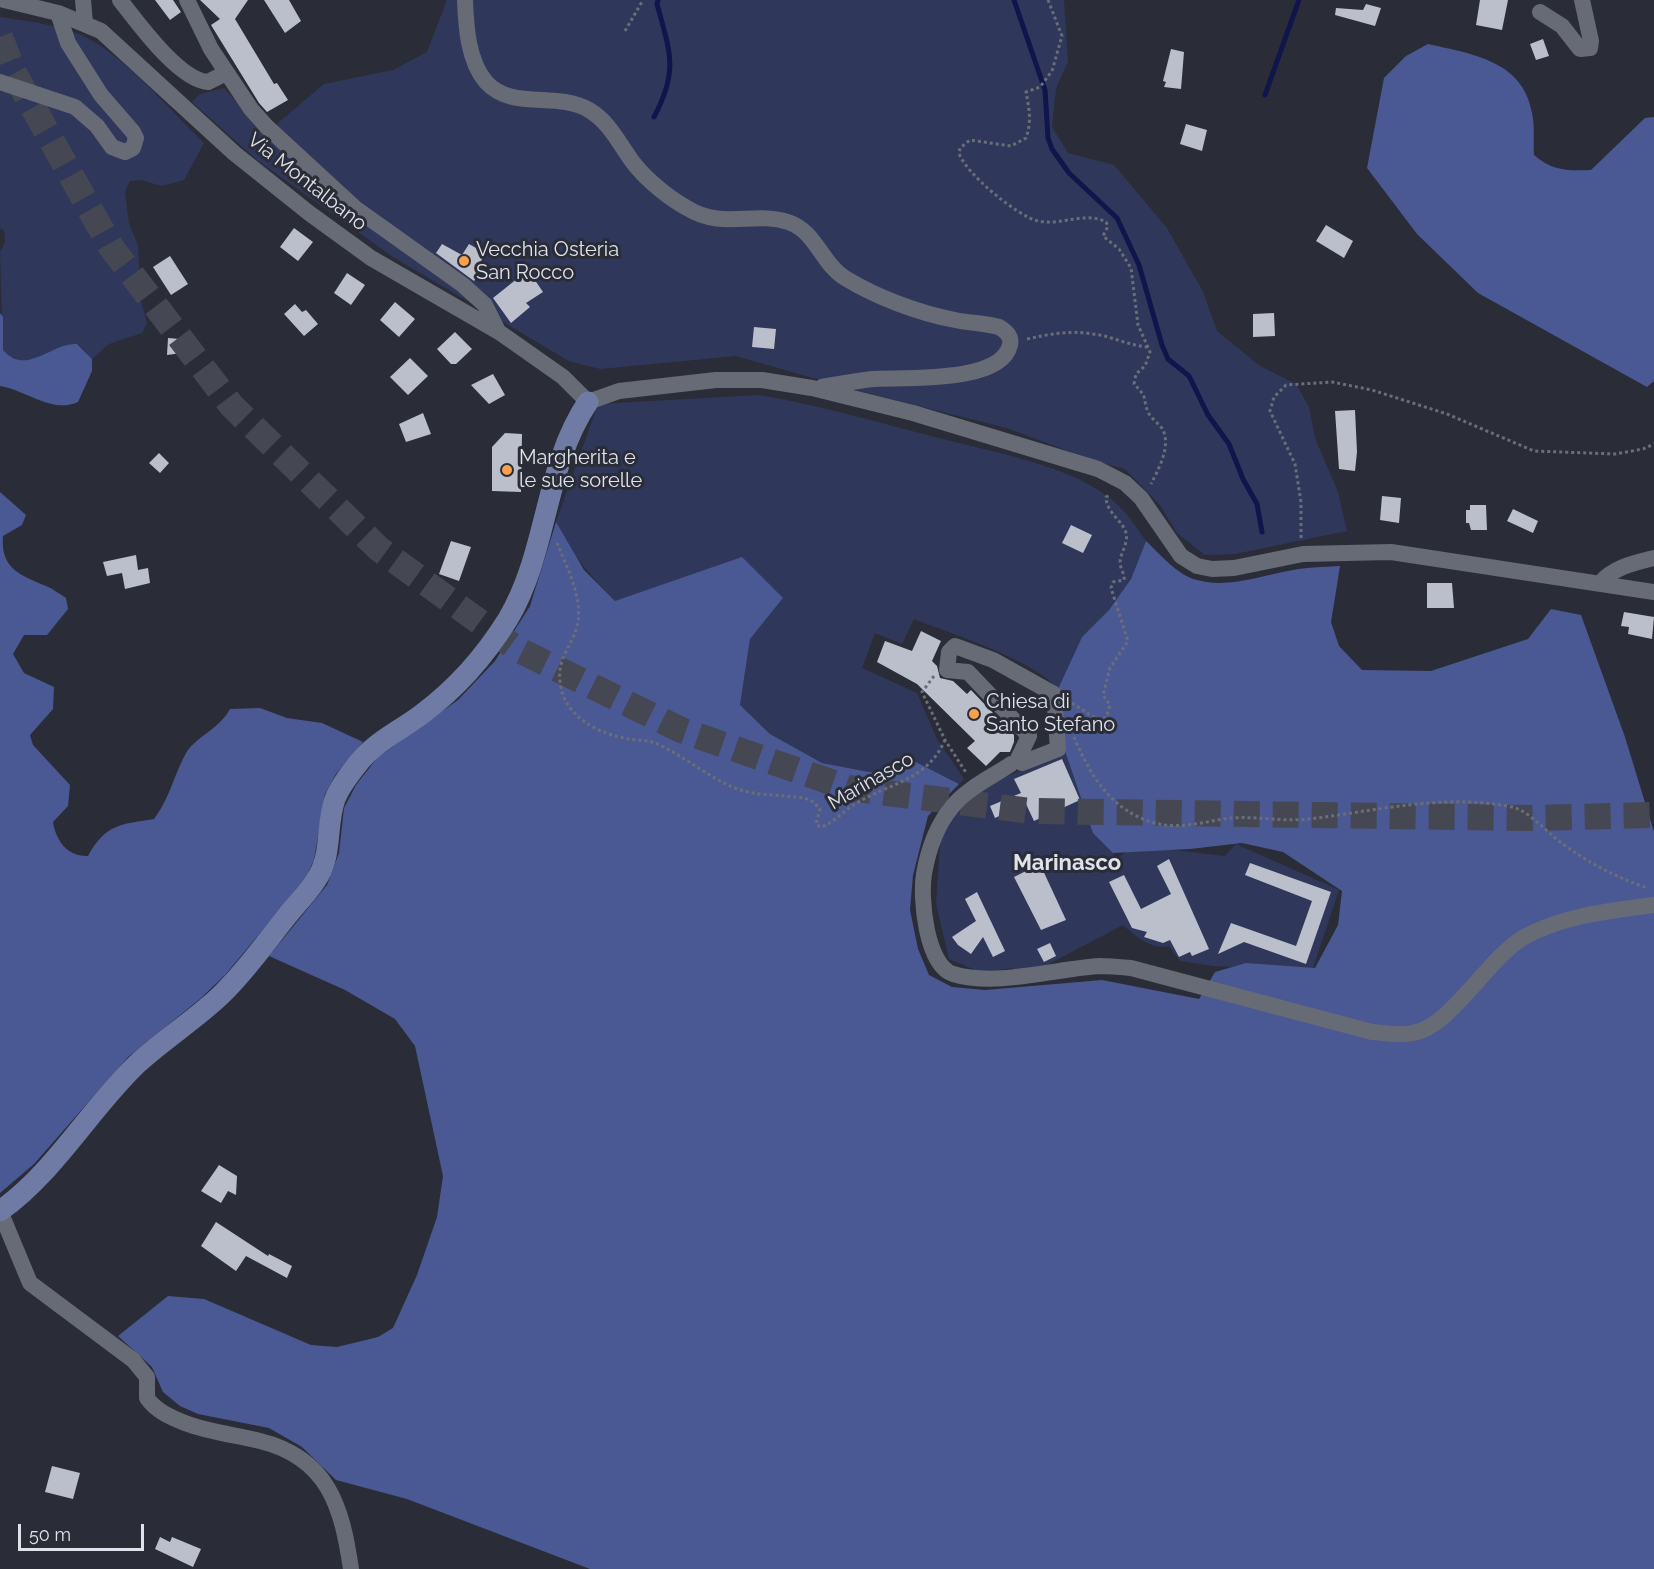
<!DOCTYPE html>
<html>
<head>
<meta charset="utf-8">
<style>
  body { margin:0 }
  #map { position:relative; width:1654px; height:1569px; overflow:hidden; background:#2a2d37; font-family:Raleway,sans-serif }
  canvas { display:block }
  .scale { position:absolute; left:18px; top:1524px; width:126px; height:27px; box-sizing:border-box; border:3px solid #e0e2e9; border-top:0; padding-left:8px; font-size:18px; line-height:21px; white-space:nowrap; color:#e0e2e9; -webkit-text-stroke:4px #2a2d37; paint-order:stroke }
</style>
</head>
<body>
<div id="map">
<canvas width="1654" height="1569"></canvas>
<div class="scale">50 m</div>
</div>
<script>
const g = document.querySelector('canvas').getContext('2d');
g.lineJoin = 'round';
function fillPath(path, color) { g.fillStyle = color; g.fill(path, 'evenodd'); }
function trace(path, color, width, dash) { g.strokeStyle = color; g.lineWidth = width; g.lineCap = dash ? 'butt' : 'round'; g.setLineDash(dash || []); g.stroke(path); }
function drawText(font, color, halo, rows, align = 'center') {
  g.font = font + ' Raleway,sans-serif'; g.lineWidth = 6; g.setLineDash([]); g.textBaseline = 'middle'; g.strokeStyle = halo; g.fillStyle = color; for (const [text, x, y, turn = 0] of rows) {
    g.save(); g.translate(x, y); g.rotate((+turn || 0) * Math.PI / 180); g.textAlign = isNaN(turn) ? turn : align; if (halo) g.strokeText(text, 0, 0); g.fillText(text, 0, 0); g.restore();
  }
}
fillPath(new Path2D(`
  M447 0H1064L1068 62 1056 88 1052 127 1068 153 1114 165 1167 228 1203 292 1217 331 1260 366 1296 384 1309 407 1315 438 1338 492 1347 531 1235 554 1205 555 1177 533 1160 505 1125 469 1092 460 1007 428 855 390 736 356 600 369 569 361 393 257 257 160 192 102 200 94 224 88 265 134 324 84 393 70 427 52Z
  M0 17C27 21 55 24 81 35 121 52 172 112 204 143L184 180 162 186 140 180 130 181 125 191 129 224 138 245 141 301 147 323 142 333 109 344 92 359 78 344C52 342 27 377 3 351L0 252 5 242 4 230 0 228Z
  M759 395C817 405 870 420 927 435 981 450 1062 462 1107 496 1124 508 1134 524 1146 541L1131 579 1109 610 1082 637 1058 689C1034 660 952 634 914 619L902 644 875 633 862 668 917 693 937 739 964 779 959 784 914 761 885 775 822 763 770 734 740 705 750 639 783 598 615 601C591 576 571 554 556 522L598 404Z
  M1067 750 1088 810 1116 858 1137 846 1225 856 1236 844 1339 890 1312 971 1213 966 1180 961 1169 946C1152 950 1135 936 1123 925L1022 978 1012 968 982 973 949 959 936 904 940 843 951 801Z`), '#2f385b');
fillPath(new Path2D(`
  M1428 44C1471 54 1523 60 1532 113 1535 126 1533 141 1534 155 1552 171 1568 171 1591 170L1645 118 1654 117V381L1647 387 1478 293 1417 234 1367 168 1384 78 1406 56Z
  M0 313 3 317V350C26 377 52 342 77 344L92 359V371L78 402C52 414 26 390 0 386Z
  M0 492 26 515 22 525 3 536C0 570 23 576 46 586 53 589 60 594 66 598L68 609 47 635H24L13 654 24 673 54 687 53 709 30 735 33 745 70 785 68 806 53 822C56 841 68 857 88 856 105 824 122 824 154 819 170 797 173 778 185 755 195 736 218 731 230 709L260 708 287 718 322 723 363 742 336 774 325 794 314 860 307 875 286 902 225 975 200 999 128 1057 34 1164 0 1193Z
  M556 522 584 570 615 601 742 557 783 598 750 639 740 705 770 734 822 763 885 775 914 761 959 784 928 816 913 875 910 910 918 949 929 975 952 987 985 990 1102 980 1199 999 1215 972 1246 963 1315 968 1338 925 1342 891 1283 852 1242 843 1190 849 1113 853 1093 833 1066 754 1058 689 1082 637 1109 610 1131 579 1146 541C1160 554 1177 575 1197 580 1229 589 1262 575 1293 570 1309 567 1324 567 1340 566L1331 622 1339 646 1362 670 1431 671 1528 639 1551 609 1581 615 1625 737 1654 832V1569H590L407 1499 336 1480 302 1447 269 1428 198 1414 180 1406 163 1392 152 1367 118 1336 168 1296 204 1299 311 1345 337 1347 378 1337 393 1328 417 1275 437 1217 443 1176 415 1046 395 1019 345 990 269 956 327 885 339 853 344 808 356 785 378 757 458 700 495 661 530 606Z`), '#4a5894');
trace(new Path2D(`
  M1014 0 1045 90 1048 138 1052 149 1069 173 1117 218 1139 265 1162 345 1168 359 1189 376 1208 415 1229 444 1243 479 1257 504 1262 532
  M1265 95 1299 0
  M654 117C679 70 670 52 657 4L658 0`), '#10154b', 5);
fillPath(new Path2D(`
  M155 0H173L181 12 170 20Z
  M200 0H248L235 19 274 84 277 83 288 100 267 112 259 103 211 25 220 19Z
  M264 0H289L301 21 285 33Z
  M1480 0H1508L1502 30 1476 25Z
  M1366 4 1381 8 1375 26 1335 15 1336 8 1363 10Z
  M1543 39 1549 56 1536 60 1530 44Z
  M1171 49 1184 52 1181 89 1164 87 1166 82 1163 81Z
  M1186 124 1207 130 1202 151 1180 144Z
  M1326 225 1353 241 1344 258 1316 241Z
  M294 228 313 242 298 261 280 247Z
  M442 244 462 255 469 244 485 253 479 265 483 268 474 281 436 253Z
  M170 256 188 284 171 295 153 267Z
  M528 270 543 292 526 303 530 307 511 323 493 298Z
  M347 273 365 285 351 305 334 293Z
  M395 302 415 319 399 337 380 320Z
  M295 304 302 312 306 310 318 324 304 336 284 314Z
  M1274 313 1275 336 1253 337V314Z
  M754 327 776 329 774 349 752 347Z
  M455 332 472 349 456 364H451L437 349Z
  M168 338 180 339 182 353 167 355Z
  M410 358 428 376 408 395 390 377Z
  M493 374 505 395 489 404 471 385Z
  M1355 410 1357 452 1355 471 1339 469 1335 411Z
  M423 413 431 434 406 442 399 424Z
  M505 433 522 434 521 492 492 491V447Z
  M159 453 169 463 160 473 149 463Z
  M1382 496 1401 498 1399 523 1380 520Z
  M1470 505H1486L1487 530H1471L1469 523H1466V510H1470Z
  M1513 509 1538 521 1533 533 1507 521Z
  M1071 525 1092 535 1083 553 1062 543Z
  M451 541 471 547 459 581 439 574Z
  M136 555 138 570 148 568 150 583 125 589 122 573 107 576 103 562Z
  M1427 583H1452L1454 608H1427Z
  M1624 612 1654 617 1652 639 1628 634 1629 627 1621 626Z
  M921 631 941 641 932 661 937 666 940 678 953 681 967 694 971 690 1014 735V742L1010 752H1000L986 766 967 748 975 741 917 684 877 662 885 641 912 651Z
  M1062 759 1080 800 1034 821 1026 804 995 818 990 806 1021 793 1014 779Z
  M1169 859 1209 949 1192 956 1190 952 1179 957 1170 940 1163 943 1144 937 1147 932 1132 928 1109 882 1124 875 1141 909 1171 894 1157 866Z
  M1250 863 1331 892 1306 964 1244 942 1218 954 1231 923 1296 946 1312 901 1245 875Z
  M1040 864 1066 920 1041 930 1014 877Z
  M977 892 1005 951 993 957 983 937 971 954 958 945 952 937 976 921 965 899Z
  M1050 943 1056 956 1044 962 1037 949Z
  M219 1165 237 1176 236 1195 228 1191 221 1203 201 1191Z
  M216 1222 268 1256 269 1254 292 1266 287 1278 246 1256 236 1271 201 1246Z
  M52 1466 80 1473 73 1499 45 1492Z
  M160 1537 170 1542 172 1537 201 1549 193 1567 155 1549Z`), '#bbbfcc');
trace(new Path2D(`
  M0 37 14 73 111 247 231 405 379 549 517 649 681 730 848 788 1030 811 1532 818 1654 815`), '#454852', 26, [26, 13]);
trace(new Path2D(`
  M1048 0 1062 36 1052 71 1040 87 1026 92C1029 108 1032 121 1026 138L1011 146 970 140 960 148 959 153C965 173 1017 216 1038 221 1061 226 1085 211 1106 222L1108 226 1103 236 1119 249 1131 268 1138 325 1150 352 1145 366 1136 374 1134 384C1149 399 1142 397 1148 412 1151 419 1160 424 1163 430 1171 447 1158 470 1151 484
  M625 31 643 0
  M1027 339C1050 334 1070 330 1093 334 1112 336 1129 346 1149 347
  M1301 538V502L1295 464 1270 411 1274 397 1286 385 1332 382 1372 390 1447 414 1534 451 1615 454 1643 449 1654 444
  M557 543C567 568 584 599 577 626 573 645 557 657 560 682 563 714 594 732 624 738 634 741 645 739 655 743 683 755 706 776 735 788 760 798 786 793 811 800L820 809 816 824 820 827C833 824 843 811 855 804 889 783 927 781 945 740
  M934 676 922 692 945 740 967 774
  M1072 703 1095 718H1106L1110 705 1103 695 1110 668 1128 641 1111 588 1113 582 1124 580C1125 574 1120 569 1120 562 1121 551 1130 541 1125 530 1119 518 1106 511 1106 497L1110 495
  M1074 737C1090 775 1111 811 1155 823 1180 830 1206 821 1231 818 1257 816 1283 822 1309 819 1376 811 1444 793 1512 807 1530 811 1548 834 1563 844 1590 864 1616 877 1647 888`), '#6b6e77', 3, [3, 3]);
trace(new Path2D(`
  M4 0 58 13 101 31 234 153 309 213 371 258 499 332 563 377 588 402 619 391 716 380H762L812 388 913 413 1098 469 1125 483 1141 498 1181 556 1197 566 1212 569 1234 568 1303 554 1391 552 1654 592
  M83 0 85 23
  M120 0C138 23 179 80 208 82L226 73
  M187 0 211 49 251 109 267 127 355 208 463 285 485 305 498 331
  M465 0C466 27 468 61 486 82 512 111 557 91 589 110 611 123 620 146 635 165 648 181 669 198 687 208 722 230 754 211 788 222 816 231 821 263 845 278 876 297 918 313 955 320 969 323 984 323 999 327 1006 331 1012 337 1010 345 1001 384 903 377 873 379 856 381 839 384 822 387
  M1540 12 1562 26 1580 49 1590 48 1591 41 1582 0
  M0 82 75 107 97 126 112 147 125 152 133 148 136 138 133 132 101 95 68 43 58 13
  M1600 583C1614 567 1634 563 1654 558
  M955 646 993 660 1054 694 1058 749 1022 763 1018 759 1029 736 968 672 947 670 949 652Z
  M1011 764C992 777 966 789 952 807 937 825 928 851 924 874 920 898 926 965 953 974 996 987 1055 969 1099 966 1109 966 1120 967 1131 968L1372 1032C1386 1033 1399 1036 1413 1033 1451 1027 1489 956 1526 936 1566 915 1610 911 1654 905
  M0 1211 30 1283 133 1360 147 1377V1398C156 1411 170 1417 185 1423 209 1432 235 1435 260 1441 329 1458 342 1508 351 1569`), '#676b76', 16);
trace(new Path2D(`
  M0 1211C55 1172 89 1110 137 1064 164 1039 195 1020 221 995 246 971 266 942 287 916 298 902 311 890 319 875 332 852 326 824 335 799 340 786 351 772 360 761 378 740 401 730 422 714 457 688 485 656 508 619 548 552 544 467 588 402`), '#6f7ba5', 21);
for (const [x, y, r, color] of [
  [464,261,6,"#f8a04b"],
  [507,470,6,"#f8a04b"],
  [974,714,6,"#f8a04b"]
]) { const dot = new Path2D(); dot.arc(x, y, r, 0, 2 * Math.PI); g.fillStyle = color; g.fill(dot); trace(dot, '#2a2d37', 2); }
drawText('20px', '#e0e2e9', '#2a2d37', [
  ["Via Montalbano",307,182,38],
  ["Marinasco",871,781,-30]
]);
drawText('20px', '#e0e2e9', '#2a2d37', [
  ["Vecchia Osteria",476,250],
  ["San Rocco",476,273],
  ["Margherita e",519,458],
  ["le sue sorelle",519,481],
  ["Chiesa di",986,702],
  ["Santo Stefano",986,725]
], 'left');
drawText('bold 22px', '#e0e2e9', '#2a2d37', [
  ["Marinasco",1067,863]
]);
</script>
</body>
</html>
